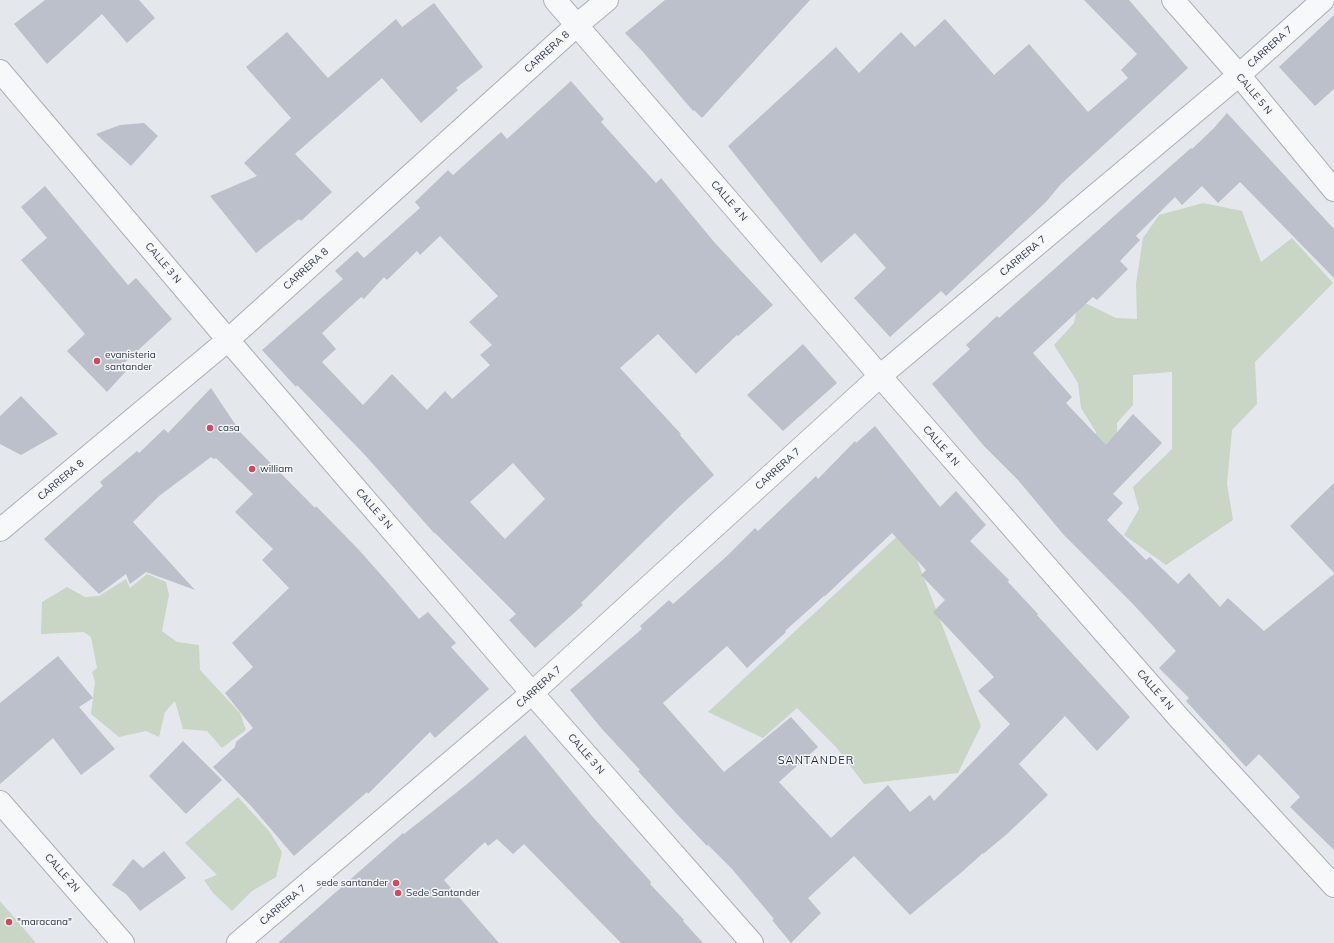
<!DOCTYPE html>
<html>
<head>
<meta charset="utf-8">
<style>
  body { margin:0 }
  canvas { display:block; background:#e4e7ec }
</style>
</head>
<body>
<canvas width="1334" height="943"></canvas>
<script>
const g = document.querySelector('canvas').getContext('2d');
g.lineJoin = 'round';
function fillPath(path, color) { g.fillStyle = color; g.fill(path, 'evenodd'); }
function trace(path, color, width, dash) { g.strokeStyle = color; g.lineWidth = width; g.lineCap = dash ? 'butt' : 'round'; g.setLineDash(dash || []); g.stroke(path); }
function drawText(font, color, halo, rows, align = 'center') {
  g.font = font + ' Mulish,sans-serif'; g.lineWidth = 3; g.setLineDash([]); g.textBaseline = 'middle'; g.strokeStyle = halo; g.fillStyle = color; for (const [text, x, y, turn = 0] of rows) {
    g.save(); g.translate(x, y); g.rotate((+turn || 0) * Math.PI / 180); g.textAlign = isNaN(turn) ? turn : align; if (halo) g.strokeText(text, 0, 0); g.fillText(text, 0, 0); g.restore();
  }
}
fillPath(new Path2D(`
  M1203 203 1242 211 1261 262 1292 238 1333 283 1255 362 1257 404 1232 430 1227 484 1233 520 1166 565 1124 535 1139 509 1133 487 1172 449V372L1133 375V405L1117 423V453H1092L1096 432 1081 408 1078 383 1054 345 1074 323 1079 300 1116 318 1137 319 1136 284 1143 238 1159 215Z
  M905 529 981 726 958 773 864 784 836 747 797 708 763 738 708 712Z
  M147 574 166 582 169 595 162 631 177 642 199 645 200 670 240 713 246 730 222 748 207 731 183 729 175 701 165 712 159 737 146 731 119 737 91 714 95 682 92 672 97 668 91 637 84 632 41 634 42 602 67 587 85 597 99 596 126 579 130 588Z
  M238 797 269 831 282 852 276 877 252 891 232 911 213 893 204 880 217 875 185 843Z
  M0 901 36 943H0Z`), '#c9d6c5');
fillPath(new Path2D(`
  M45 0H139L155 18 127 43 102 14 47 64 14 24Z
  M665 0H810L702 118 694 110 693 111 643 52 625 33Z
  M1084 0H1129L1188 68 1061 184 1046 202 946 296 941 291 890 337 854 298 886 268 855 233 821 263 728 146 836 47 859 73 901 32 915 47 945 19 994 75 1029 44 1088 112 1128 78 1121 70 1137 54Z
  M434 3 483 67 456 88 458 90 421 123 382 78 295 154 332 192 301 221 299 219 256 253 210 196 257 176 244 163 291 118 246 67 287 32 328 78 396 19 402 27Z
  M1334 15V89L1315 106 1279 67Z
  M571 81 604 119 601 122 656 183 661 178 715 243 773 305 738 336 737 335 696 374 658 334 620 368 681 434 680 435 714 475 680 506 581 603 583 605 535 648 509 620 516 614 435 533H434L364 454 297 385 296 387 262 350 343 279 335 271 357 251 364 258 420 208 415 202 448 170 453 175 501 132 507 139ZM440 236 498 296 469 322 492 345 480 355 490 365 452 399 445 391 427 410 392 374 363 405 322 362 336 349 322 333 361 297 364 299 384 277 387 280 417 251 420 255ZM513 463 545 499 505 539 470 502Z
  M1227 113 1334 229V278L1240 182 1218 203 1202 186 1182 205 1175 197 1136 236 1140 240 1120 261 1128 269 1097 300 1093 297 1033 353 1072 397 1066 403 1106 445 1133 414 1162 443 1113 494 1123 503 1107 520 1146 560 1150 557 1178 584 1189 573 1220 607 1228 598 1264 631 1334 574V850L1290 807 1300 797 1259 754 1246 767 1186 701 1189 698 1159 668 1176 651 1133 604 1063 534 1018 480 984 446 932 384 970 349 966 345 997 316 999 318 1191 148 1192 149 1213 129Z
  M144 123 158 136 131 166 96 134 120 125Z
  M45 186 128 285 136 278 172 319 121 366 126 371 107 392 67 351 85 334 21 260 47 238 21 207Z
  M803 344 837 383 783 431 747 395Z
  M211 388 241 433 315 508 316 506 359 550 383 577 419 619 428 612 456 643 451 647 489 689 435 738 430 732 368 794 367 792 294 856 252 807 213 767 235 747 236 742 253 728 225 693 253 667 232 643 289 588 262 560 273 549 235 512 253 494 216 458 214 459 211 457 159 496 133 522 195 590 146 572 130 584 126 574 99 594 44 539 103 486 100 482 137 451 139 453 164 429 168 433Z
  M21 396 58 434 21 455 0 444V416Z
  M875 426 940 507 956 491 986 525 970 541 1009 580 1008 582 1038 614 1037 615 1130 717 1097 751 1065 716 1019 764 1048 795 1007 834 983 854V853L963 871 910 915 854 856 808 898 821 913 791 943 772 920 774 919 732 869 708 845 707 846 675 812 638 771 640 770 602 729 570 690 642 629 640 626 669 600 673 604 727 556 755 528 758 531 816 476 818 479 855 441 856 443ZM892 533 926 570 921 575 945 600 933 612 994 677 978 691 1010 724 934 801 930 795 910 812 888 785 831 838 779 782 818 747 791 717 724 772 663 703 727 646 747 668 786 632 785 631 824 596H825Z
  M1334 483V573L1290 526Z
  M58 656 93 698 79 707 115 749 81 775 53 738 0 784V703Z
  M525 735 592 816 651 882 650 884 684 920 683 921 703 943H621L524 844 513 854 497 839 488 846 485 842 444 880 499 943H278L403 833 404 834 466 785Z
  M183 741 222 780 186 814 149 776Z
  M164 851 186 878 140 911 126 894 112 885 133 859 143 868Z`), '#bbc0ca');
const minor = new Path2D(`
  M555 0 880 376 1180 719 1334 886
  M1173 0 1239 75 1334 190
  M0 71 228 340 532 693 752 943
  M0 530 228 340 577 25 607 0
  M0 802 123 943
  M238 943 532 693 880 376 1239 75 1323 0`);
trace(minor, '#a9aeb7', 24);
trace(minor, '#f7f8fa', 22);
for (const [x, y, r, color] of [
  [97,361,4,"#d1495b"],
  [210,428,4,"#d1495b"],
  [252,469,4,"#d1495b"],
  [396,883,4,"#d1495b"],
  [398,893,4,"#d1495b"],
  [9,922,4,"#d1495b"]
]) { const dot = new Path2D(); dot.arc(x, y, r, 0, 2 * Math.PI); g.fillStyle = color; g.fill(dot); trace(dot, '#f4f6f9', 1.5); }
drawText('10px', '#2b3445', '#f4f6f9', [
  ["CARRERA 7",1270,47,-42],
  ["CARRERA 8",547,52,-42],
  ["CALLE 5 N",1254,94,50],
  ["CALLE 4 N",729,201,49],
  ["CARRERA 7",1023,256,-40],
  ["CALLE 3 N",163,263,50],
  ["CARRERA 8",306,269,-42],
  ["CALLE 4 N",941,446,49],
  ["CARRERA 7",778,469,-42],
  ["CARRERA 8",61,480,-40],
  ["CALLE 3 N",374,509,49],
  ["CARRERA 7",539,687,-42],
  ["CALLE 4 N",1155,690,49],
  ["CALLE 3 N",586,754,49],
  ["CALLE 2N",62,873,49],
  ["CARRERA 7",283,905,-40]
]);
drawText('10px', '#2b3445', '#f4f6f9', [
  ["evanisteria",105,355],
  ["santander",105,367],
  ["casa",218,428],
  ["william",260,469],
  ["sede santander",388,883,"right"],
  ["Sede Santander",406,893],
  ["\"maracana\"",17,922]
], 'left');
g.letterSpacing = '1px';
drawText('11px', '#1d2536', '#f4f6f9', [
  ["SANTANDER",816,761]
]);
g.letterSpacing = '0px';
</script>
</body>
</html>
